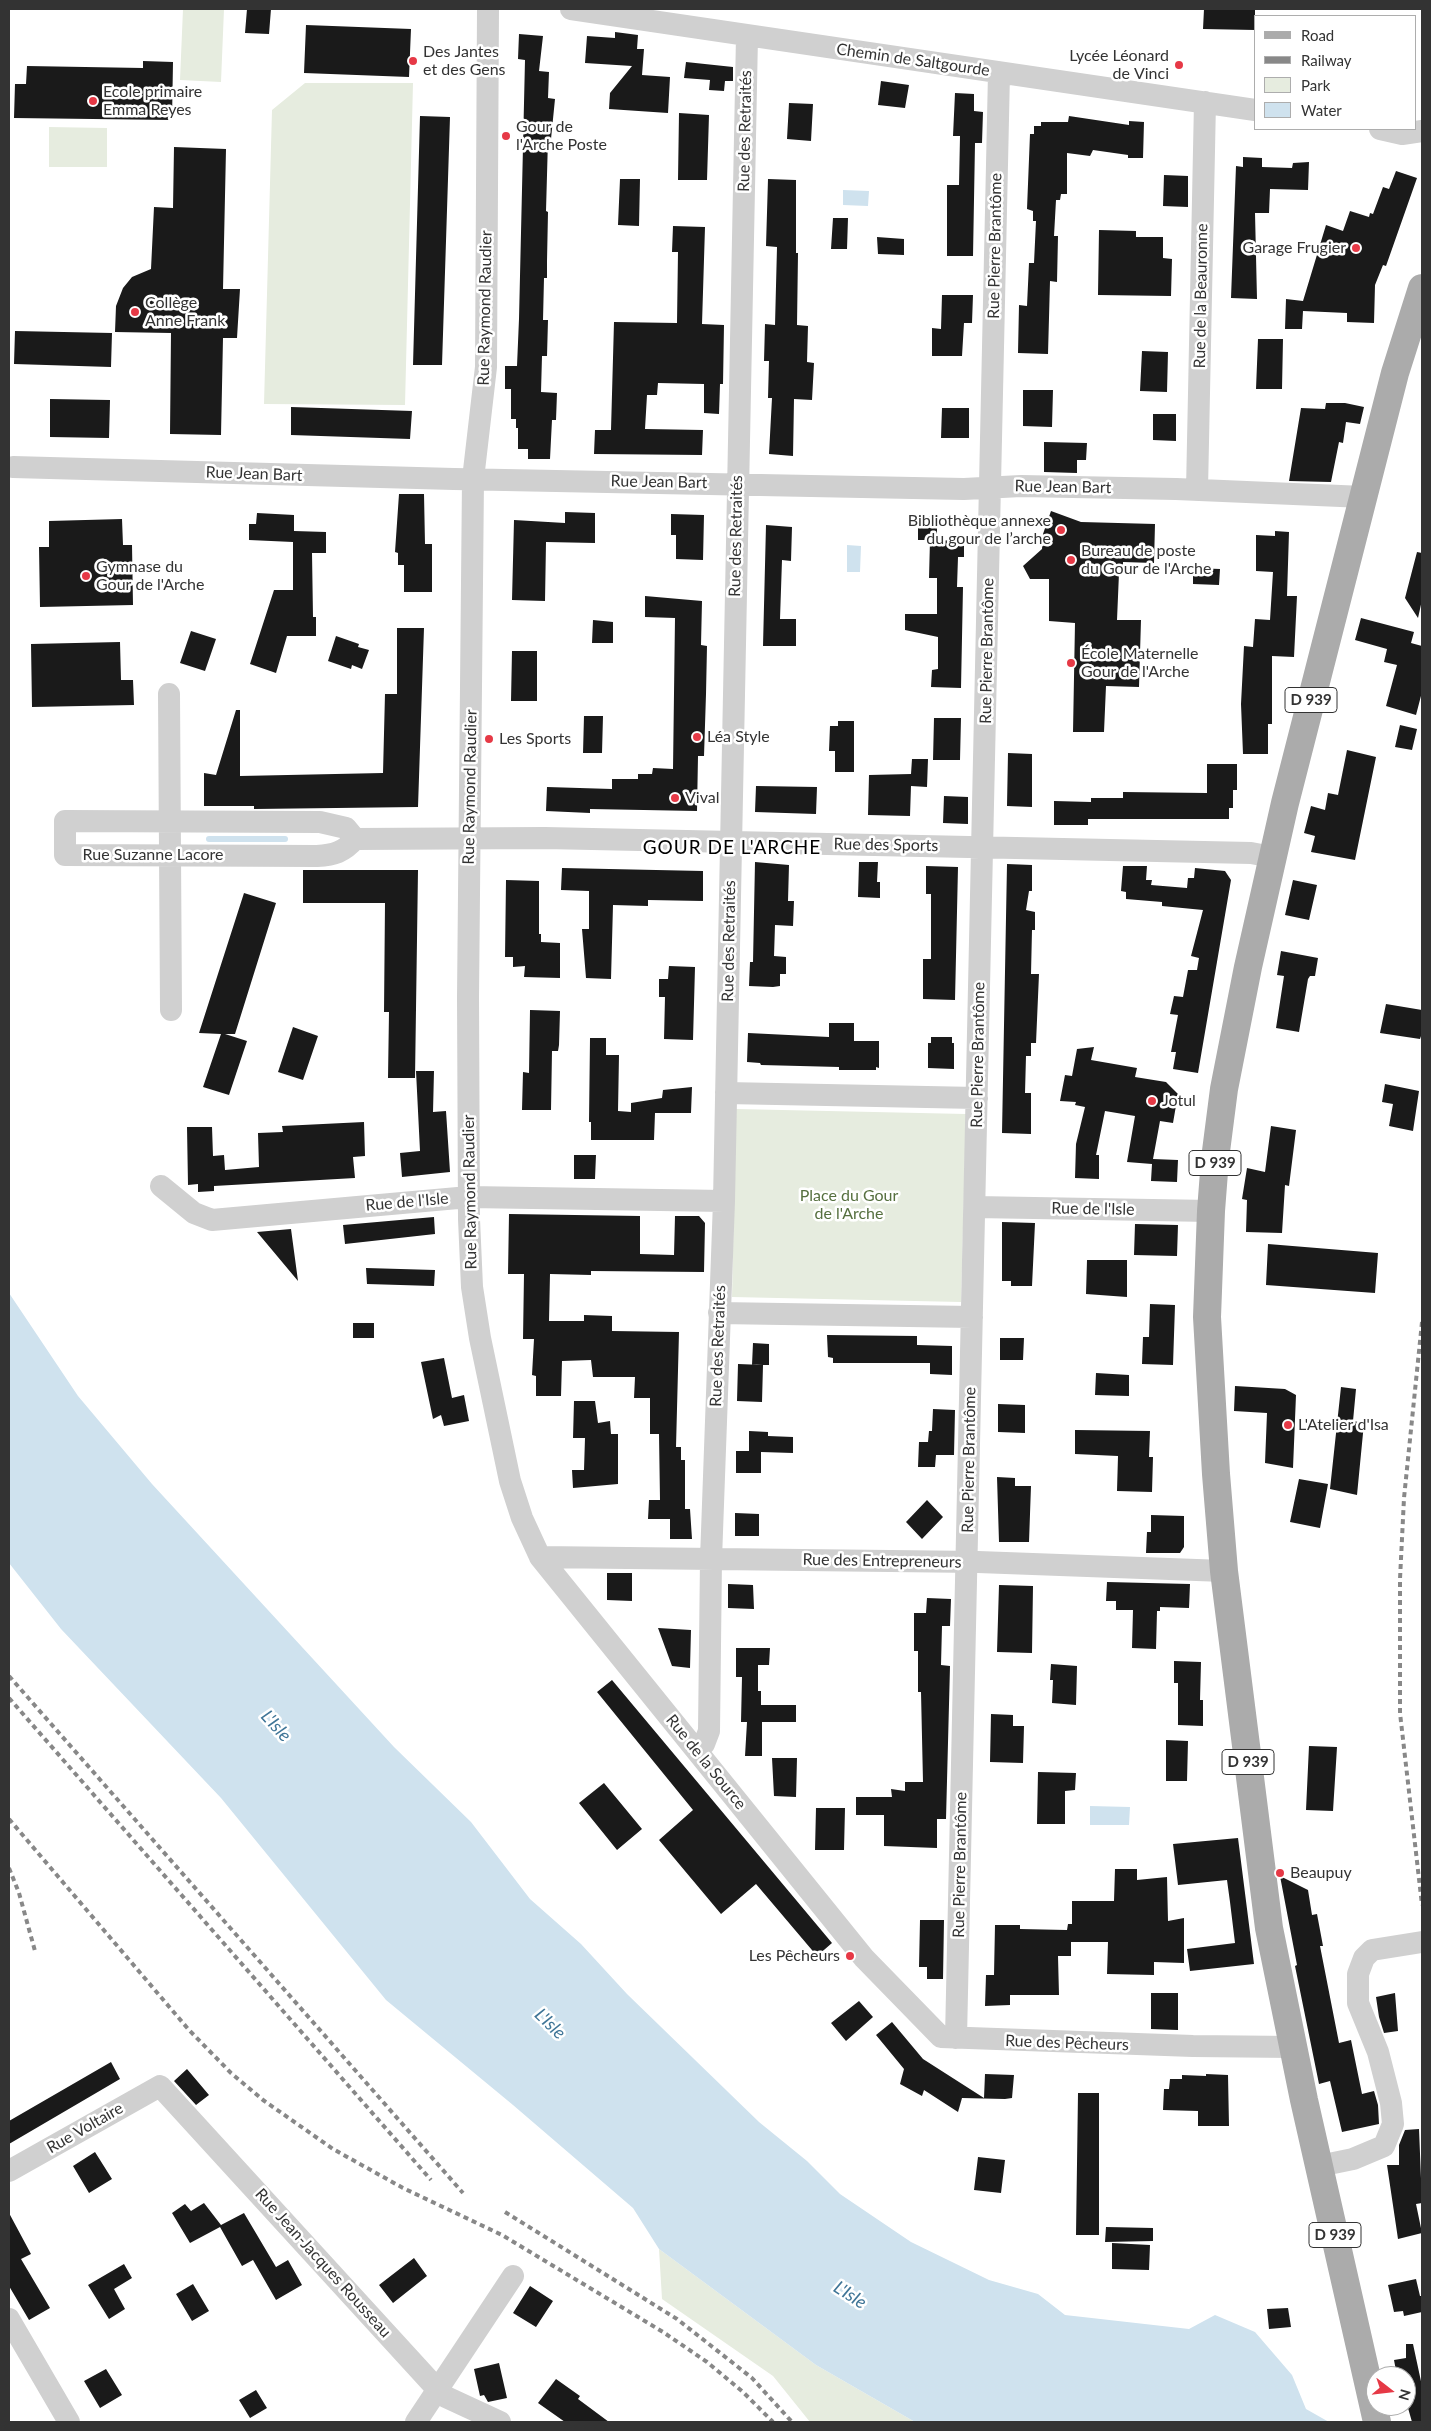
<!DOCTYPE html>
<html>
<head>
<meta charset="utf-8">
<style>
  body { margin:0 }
  #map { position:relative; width:1431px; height:2431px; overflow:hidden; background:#fff; font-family:Lato,sans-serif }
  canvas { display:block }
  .frame { position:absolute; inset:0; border:10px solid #333; pointer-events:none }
  .legend { position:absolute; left:1254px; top:15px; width:162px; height:115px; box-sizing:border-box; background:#fff; border:1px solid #adadad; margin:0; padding:6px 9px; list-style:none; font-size:15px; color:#333 }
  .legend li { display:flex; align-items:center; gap:10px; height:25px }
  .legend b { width:25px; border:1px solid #adadad }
  .north { position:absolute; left:1366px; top:2366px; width:50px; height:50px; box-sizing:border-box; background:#fff; border:1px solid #adadad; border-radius:50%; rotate:106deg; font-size:14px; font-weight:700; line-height:20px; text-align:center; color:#333 }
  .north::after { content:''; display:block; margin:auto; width:18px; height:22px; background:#e63946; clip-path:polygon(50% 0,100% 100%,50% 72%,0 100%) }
</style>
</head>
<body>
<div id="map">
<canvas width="1431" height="2431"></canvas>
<div class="frame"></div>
<ul class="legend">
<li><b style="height:6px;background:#ababab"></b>Road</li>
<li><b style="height:6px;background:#888"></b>Railway</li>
<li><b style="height:14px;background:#e6ecdf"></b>Park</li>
<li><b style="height:14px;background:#cfe2ee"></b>Water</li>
</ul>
<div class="north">N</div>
</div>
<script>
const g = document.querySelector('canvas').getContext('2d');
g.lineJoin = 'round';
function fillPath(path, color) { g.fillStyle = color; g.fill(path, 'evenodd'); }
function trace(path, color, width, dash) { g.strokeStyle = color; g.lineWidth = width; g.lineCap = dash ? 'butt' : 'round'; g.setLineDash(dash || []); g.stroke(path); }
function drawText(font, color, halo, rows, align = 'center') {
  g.font = font + ' Lato,sans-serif'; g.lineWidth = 5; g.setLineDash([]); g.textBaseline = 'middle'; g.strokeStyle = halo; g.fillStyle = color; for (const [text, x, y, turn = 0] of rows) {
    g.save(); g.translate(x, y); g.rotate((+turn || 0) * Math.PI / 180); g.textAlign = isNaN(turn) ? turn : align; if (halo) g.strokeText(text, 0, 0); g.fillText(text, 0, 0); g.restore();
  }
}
fillPath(new Path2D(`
  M183 9H224L221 82 180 80Z
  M305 83H413L405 405 264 404 272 110Z
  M49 127 107 128V167H49Z
  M736 1109 966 1114 961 1302 732 1297Z
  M659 2249 816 2365 915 2422H810L773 2376 662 2299Z`), '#e6ecdf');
fillPath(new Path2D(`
  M843 190 869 191 868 206 843 205Z
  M847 545 861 546 860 572H847Z
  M9 1293 78 1396 152 1484 394 1747 471 1822 530 1899 581 1944 627 1994 759 2122 807 2161 840 2194 911 2242 989 2280 1038 2294 1065 2315 1189 2329 1215 2315 1255 2332 1292 2375 1306 2409 1329 2422H915L816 2365 659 2249 633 2208 513 2105 386 2000 221 1798 61 1629 9 1563Z
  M1090 1806 1130 1807 1129 1825H1090Z`), '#cfe2ee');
trace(new Path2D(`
  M209 839H285`), '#cfe2ee', 6);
fillPath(new Path2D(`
  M247 9H271L269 34 245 33Z
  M1204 9H1255V30L1203 29Z
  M306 25 411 29 409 77 304 73Z
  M615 32 638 35 637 49H644L642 75 670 77 668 113 609 109 610 93 632 66 585 63 587 36 615 38Z
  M519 34 543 36 539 71 549 72 548 98 555 99 551 139H548L546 211 548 212 547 261V278H544L543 320H548L547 356H542L541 392 557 393 556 420H552L550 459H528V449H518V428H516V419H511V389H505V366H517L519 319 525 60 518 59Z
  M143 61 173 62 172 120 14 118 15 84H26L27 66 143 68Z
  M686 62 733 67V81H725L724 91 709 90 710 80 684 78Z
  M881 81 909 85 905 108 878 105Z
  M955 93 974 94V111L983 112 982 143H975L973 256H947V185H959L960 136H953Z
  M789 103 813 104 811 141 787 139Z
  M679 113 709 115 707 180H678Z
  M420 116 450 117 442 365H413Z
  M1069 116 1129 125V121L1144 122 1143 158H1128V155L1093 150 1090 156 1067 153V194H1061L1060 200H1056L1054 236H1058L1057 282 1050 281 1048 354 1018 353 1019 305 1027 306 1029 263H1034L1036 221H1033V211L1027 209 1030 134H1034V126H1041V122H1068Z
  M174 147 226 149 223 289H240L237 338H223L221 435 170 434 171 333 115 332 116 306 123 288 132 277 151 269 154 207 173 208Z
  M1243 157 1262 158V167L1292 168 1293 163 1309 162 1308 190 1270 189 1269 213H1255L1257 299 1231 298 1236 166 1243 167Z
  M1396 171 1417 178 1386 266 1383 265 1375 285 1374 323 1347 322V313L1303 311 1302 329H1285L1286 299 1303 301 1326 225 1343 231 1350 211 1369 217 1370 213 1373 214 1383 187 1389 189Z
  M1164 175 1188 176V207L1163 206Z
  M620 179H640L639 226 618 225Z
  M768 179 796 180V253H798L797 325 808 326 807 362 814 363 812 400 794 399 793 456 769 454 772 398H768L769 361H764L765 324 775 325 777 247 766 246Z
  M833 218H848L847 249H831Z
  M673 226 705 227 702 324 724 325 723 384H720L719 414 704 413V384L658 383 657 395H647L645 429 703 430 702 455 594 454 595 430H611L614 322 677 323 678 252H672Z
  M1099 230 1136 231V237H1163V258L1172 259 1171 296 1098 295Z
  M877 237 904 239V255L878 254Z
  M942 295H973L972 323H964L962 356H932V328L941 329Z
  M15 331 112 333 111 367 14 364Z
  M1258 339H1283L1282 389H1256Z
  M1142 351 1168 352 1167 392 1140 391Z
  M1023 390H1053L1052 427 1023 426Z
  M50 399 110 400 109 438 50 437Z
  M1326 403H1345L1364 407 1360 424 1346 422 1343 443 1339 442 1331 482 1289 481 1301 408 1325 409Z
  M291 407 412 411 410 439 291 435Z
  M942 408H969V438H941Z
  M1153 414H1176V441L1153 440Z
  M1044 442 1087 443 1086 460H1077V473L1044 472Z
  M399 494H424L425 544H432V592H404V565H398V553L395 552Z
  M1051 511 1081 522 1155 524 1154 563 1123 562V573H1119L1117 620H1141L1139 687 1106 686 1104 732H1073L1075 623 1049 621V579H1030L1023 566 1042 549 1043 534Z
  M565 512 595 513V543L546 542 545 601 512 600 514 520 565 523Z
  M257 513 294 515V531L326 532V553H312L313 617H316V636H287L276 673 250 664 274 590H293V542L249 540V524H256Z
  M671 514 704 515 703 560 676 559V535H671Z
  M918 516H937V540H918Z
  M122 519 123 545H132L133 605 40 607 39 547H49V521Z
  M766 525 792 527 791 561 782 560 780 619H796V646H763Z
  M1275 531 1289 532 1287 596H1297L1294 657 1272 656V724H1268V754H1243L1241 704 1244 646 1253 647 1255 619 1270 620 1273 572 1256 571V535L1275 536Z
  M930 540 964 541V557H958L957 587H963L961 688 931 687 932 670 938 669V637L905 630V614H937V578H929Z
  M1417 552 1422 553V600L1418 618 1405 598Z
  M1193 568 1220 569 1219 585 1193 584Z
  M645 596 702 601 701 645 707 646 706 694 704 756H698L697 811 590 809V813L546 811 547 787 612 789V779H638V774H652L653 768 673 769 675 618 645 617Z
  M1361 618 1414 632 1411 643 1422 646V692L1416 715 1386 706 1397 665 1384 662 1387 649 1355 640Z
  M593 620 613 622V643H592Z
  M397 628H424L418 807 254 809V806H204V773L216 775 236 710H240V776L383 773 385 694H397Z
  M191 631 216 639 205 671 180 663Z
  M336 636 359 644 358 647 369 650 362 669 352 665 351 669 328 661Z
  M120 642 121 680H133L134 705 32 707 31 644Z
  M512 651H537V701H511Z
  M584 716H603L602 753H583Z
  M934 718H961L960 760H933Z
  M838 721H854V772H835V751H829L830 726H838Z
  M1400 725 1417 729 1412 750 1395 747Z
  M1347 750 1376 757 1355 860 1311 852 1315 836 1304 833 1311 806 1325 810 1328 793 1338 795Z
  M1008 753 1032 754V807L1007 806Z
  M912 759H928L927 787 911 786 910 816 868 815 869 775 911 774Z
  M1207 764H1237V790H1233V808H1229V819H1088V825H1054V801L1091 802V798H1123V792L1207 793Z
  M756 786 817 787 816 814 755 812Z
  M944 796 968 797V824L943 823Z
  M755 862 789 865 788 901H794L793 926 775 925 774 956 786 957V974H780V986L773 987 749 986 750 962H753Z
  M859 862H878L877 882H880V898L858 897Z
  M1007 864 1032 865V891H1029L1026 910 1035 912V930H1032L1031 974H1039L1036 1043H1031V1056H1026L1025 1093H1031V1134L1002 1133Z
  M926 866 958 867 955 1000 923 999V959H931V894H926Z
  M1123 866H1147L1146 880H1152L1151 885 1187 888 1188 878H1194L1195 868 1225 871 1231 880 1198 1073 1173 1069 1176 1052H1171L1178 1015 1170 1014 1174 996 1183 997 1188 970H1197L1199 958 1191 956 1203 910 1162 906V902L1126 899V892L1121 891Z
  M562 868 703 871V901L648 900V906L613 905 611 979 586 978 582 929H589V891L561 890Z
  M303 870H418L415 1078H388L389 1012H384L385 903H303Z
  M506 880 539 881V934H541V942L560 943V978L524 977 525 966 513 967V957H505Z
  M1293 880 1317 885 1309 920 1285 915Z
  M244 893 276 903 235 1034H225L247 1041 229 1095 203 1087 221 1034 199 1033Z
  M1281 951 1318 958 1315 976H1310L1308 979 1299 1032 1276 1028 1284 976 1277 975Z
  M669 966 695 967 693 1040 664 1039 665 997H659V979H668Z
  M1386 1004 1422 1010V1033L1420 1039 1380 1033Z
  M530 1010 560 1011 559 1045 558 1051H552L551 1110H522L523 1072 529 1073Z
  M829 1023H854V1041H879V1068L876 1067V1070H839V1067L761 1065 760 1063 747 1062 748 1033 829 1037Z
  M293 1027 318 1036 303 1080 278 1072Z
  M931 1037H952V1043H954V1069L928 1068V1043H931Z
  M590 1038H606V1055H619L618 1111 631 1112V1103L662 1098 663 1090 692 1087 691 1113H655L654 1140H591V1122H589Z
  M1094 1047 1091 1060 1137 1068 1135 1077 1166 1082 1178 1094 1173 1123 1160 1121 1153 1159 1178 1160 1177 1182 1151 1181 1152 1164 1127 1162 1135 1116 1105 1111 1096 1155H1099V1179L1075 1178 1076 1144 1085 1107 1075 1105 1076 1102 1060 1101 1065 1075 1072 1076 1077 1049Z
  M416 1071H434L433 1112 446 1111 450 1172 402 1177 400 1153 420 1151Z
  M1385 1084 1419 1091 1413 1131 1389 1126 1393 1104 1382 1102Z
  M364 1122 365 1156 353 1157 355 1178 214 1186V1191L198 1192V1184L188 1185 187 1127H212L213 1156 224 1155 225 1170 259 1167 258 1133 283 1132 282 1126Z
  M1271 1126 1296 1130 1289 1186 1285 1185 1282 1233 1246 1232 1247 1200 1242 1199 1247 1168 1265 1172Z
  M574 1155H596L595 1179H574Z
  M509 1214 640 1216V1254L674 1255 675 1216H699L705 1223 704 1272 591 1271V1275L550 1274 549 1321H584V1315L612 1316V1331L679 1332 676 1447H681V1460H685V1509H690L692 1539H670V1519H648L649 1500H660L659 1434H650V1398H634L635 1377H593L591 1360 562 1361 561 1396H536V1376L532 1375 534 1339H523L524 1274H508Z
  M434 1217 435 1234 345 1244 343 1225Z
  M1002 1222 1035 1223 1032 1286H1011V1281H1002Z
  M1135 1224 1178 1225 1177 1256 1134 1255Z
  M291 1229 298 1281 257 1232Z
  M1268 1244 1378 1253 1375 1293 1266 1285Z
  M1087 1260H1127V1297L1086 1294Z
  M366 1268 435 1270 434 1286 367 1284Z
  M1150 1304 1175 1305 1173 1365 1142 1364 1143 1337H1149Z
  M353 1323H374V1338H353Z
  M827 1335 917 1336V1345L952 1346V1375L930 1374V1363H833V1358L828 1357Z
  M1000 1338H1024L1023 1360H1000Z
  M753 1343 769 1344V1365H752Z
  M444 1358 452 1398 464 1395 469 1421 444 1426 441 1415 433 1419 421 1362Z
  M738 1364 763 1365 762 1402 737 1401Z
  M1096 1373 1129 1375V1396L1095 1395Z
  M1235 1386 1285 1389 1296 1395 1293 1468 1265 1463 1267 1413 1234 1411Z
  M1341 1387 1356 1389 1353 1421 1364 1423 1357 1495 1330 1489Z
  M574 1401H595L598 1423 610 1421 611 1434H618V1484L573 1488 572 1470H584L585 1438H573Z
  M998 1404 1025 1405V1433L998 1432Z
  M933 1409 955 1410 954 1455H936L935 1467H918L919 1442H928L929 1431H932Z
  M1075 1430 1150 1431 1149 1457H1153L1152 1492 1117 1491 1118 1456 1075 1454Z
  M749 1431 768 1432V1436L793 1437V1453L761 1452V1473H736V1451H749Z
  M997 1477 1015 1478V1486H1031L1029 1542H999Z
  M1299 1479 1328 1484 1320 1528 1290 1522Z
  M927 1500 943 1517 922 1539 906 1522Z
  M735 1513 759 1514V1536H735Z
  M1151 1515 1184 1516V1547L1180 1553H1146L1147 1532H1151Z
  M607 1573H632V1601L607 1600Z
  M1107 1582 1190 1584 1189 1608 1160 1607V1611H1157L1156 1649 1132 1648 1133 1610H1116V1601H1106Z
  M728 1584 753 1585 754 1609 728 1608Z
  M999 1585 1033 1586 1032 1653 997 1652Z
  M927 1598 951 1599 950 1626H942L941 1665 950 1666 946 1819H937V1848L884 1846V1815H856V1797H892L891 1789 905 1791V1782H923L921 1692H918V1651H914V1613H926Z
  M658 1628 691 1630 690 1668 672 1666Z
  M736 1648H770L769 1665H758V1691H761V1705H796V1722H762V1756H745L747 1722H741L742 1677H736Z
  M1174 1661 1201 1662 1200 1700H1203V1726L1178 1725V1683H1174Z
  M1051 1664 1077 1666 1076 1705 1052 1703 1053 1680H1050Z
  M612 1680 832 1943 817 1956 756 1884 721 1914 659 1840 693 1810 597 1692Z
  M991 1714 1013 1715V1726H1024L1023 1763 990 1762Z
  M1166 1740 1188 1741 1187 1781H1166Z
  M1309 1746 1337 1747 1333 1811 1306 1810Z
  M772 1758H797L796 1797 774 1796Z
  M1038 1772 1076 1773 1075 1790 1065 1791V1824H1037Z
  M604 1783 642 1829 617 1850 579 1803Z
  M816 1808H845L844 1850H815Z
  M1238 1838 1254 1964 1190 1971 1187 1949 1235 1943 1230 1902 1227 1880 1178 1885 1173 1844Z
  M1115 1869H1137V1880L1167 1877 1168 1921 1184 1918V1963L1154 1962V1975L1107 1974 1108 1942H1071V1956H1058L1059 1995H1010V2005L985 2006 986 1975H994L995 1925H1020V1929L1067 1930 1068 1924H1072V1901H1114Z
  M1280 1876 1308 1890 1312 1915 1317 1914 1323 1946H1320L1339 2043 1351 2040 1362 2094 1374 2091 1378 2105 1379 2124 1342 2132 1330 2081 1319 2084 1295 1966 1297 1965Z
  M920 1920H944L943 1979H927V1967H919Z
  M1151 1993H1178V2030L1151 2029Z
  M1395 1993 1398 2031 1384 2033 1379 2017 1376 1997Z
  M859 2001 873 2017 846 2041 831 2023Z
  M892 2022 923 2059 984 2098 985 2074 1014 2075 1012 2098 1005 2099 962 2098 958 2112 924 2090 922 2096 900 2084 904 2069 876 2035Z
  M111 2062 120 2079 9 2144V2121Z
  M187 2069 209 2095 196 2105 174 2081Z
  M1206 2074 1228 2075 1229 2126H1198V2111L1163 2110 1164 2089H1169L1170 2079H1182V2075L1206 2076Z
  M1078 2093H1099V2235H1076Z
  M1419 2129 1422 2203 1416 2204 1422 2233 1398 2239 1387 2165H1399V2145L1405 2130Z
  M95 2152 112 2179 89 2193 73 2166Z
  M978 2157 1005 2160 1001 2193 974 2190Z
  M204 2203 221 2225 244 2213 276 2267 288 2260 302 2285 276 2300 253 2260 242 2266 220 2227 190 2243 172 2213 185 2204 191 2211Z
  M9 2213 31 2254 21 2259 50 2308 29 2320 9 2286Z
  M1106 2227 1153 2228V2241L1105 2242Z
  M1112 2243 1150 2245 1149 2270 1112 2269Z
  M414 2258 427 2276 393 2303 379 2285Z
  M124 2264 132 2278 114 2289 125 2309 109 2319 88 2285Z
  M1416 2279 1420 2296H1422V2312L1404 2316 1403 2311 1394 2312 1388 2285Z
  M193 2284 209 2311 192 2321 176 2294Z
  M530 2286 553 2301 536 2327 513 2313Z
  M1288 2308 1291 2327 1269 2329 1267 2309Z
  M1406 2344H1413L1422 2386V2422H1412L1406 2401V2376H1397L1394 2360 1406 2358Z
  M499 2363 507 2398 488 2402 484 2395 480 2396 474 2369Z
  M106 2369 122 2395 100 2408 84 2381Z
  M556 2379 580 2396 578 2399 609 2422H565L538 2403Z
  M256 2390 267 2408 250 2418 239 2400Z`), '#1a1a1a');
trace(new Path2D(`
  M488 9 486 367 473 479 468 997 469 1219 472 1287 480 1338 510 1481 522 1518 540 1557 864 1958 941 2037 1193 2046 1293 2047
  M571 9 1255 110
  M1380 129 1402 134 1422 131
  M13 467 454 479 964 489 1021 486 1176 489 1364 497
  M1197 490 1205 102
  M169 694 171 1010
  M355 839C344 852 334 855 317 856L65 855V821L320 822 346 828 355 839 545 838 1251 853 1272 857
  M726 1093 977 1098
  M161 1186 194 1213 212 1220 469 1197 724 1201
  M975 1207 1211 1211
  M719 1313 972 1317
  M540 1557 978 1562 1224 1571
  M697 1751 704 1744 709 1731 711 1559 724 1201 747 36
  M956 2038 999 73
  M1319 2166 1353 2159 1384 2146 1393 2124 1391 2103 1378 2052 1358 2003V1974L1364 1958 1372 1950 1422 1942
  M9 2171 160 2086 438 2390 446 2397 500 2422
  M9 2319 69 2422
  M416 2422 513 2276`), '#d0d0d0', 22);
trace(new Path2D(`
  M1377 2422 1304 2100 1269 1928 1224 1571 1216 1474 1207 1317 1211 1211 1215 1159 1224 1089 1248 967 1285 803 1395 373 1422 288`), '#ababab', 28);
trace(new Path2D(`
  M1422 1322 1404 1498 1400 1579V1713L1422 1905
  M9 1676 463 2193
  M9 1698 431 2180
  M9 1819 189 2030 231 2073 263 2100 333 2149 403 2188 502 2235 663 2332 707 2362 743 2392 773 2422
  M9 1868 19 1893 35 1951
  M505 2212 677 2319 752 2378 792 2422`), '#888', 4, [5, 4]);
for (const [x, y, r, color] of [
  [413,61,5,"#e63946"],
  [1179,65,5,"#e63946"],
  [93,101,5,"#e63946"],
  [506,136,5,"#e63946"],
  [1356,248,5,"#e63946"],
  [135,312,5,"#e63946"],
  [1061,530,5,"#e63946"],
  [1071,560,5,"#e63946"],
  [86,576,5,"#e63946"],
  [1071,663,5,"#e63946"],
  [697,737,5,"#e63946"],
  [489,739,5,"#e63946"],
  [675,798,5,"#e63946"],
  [1152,1101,5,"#e63946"],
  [1288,1425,5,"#e63946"],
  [1280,1873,5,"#e63946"],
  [850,1956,5,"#e63946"]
]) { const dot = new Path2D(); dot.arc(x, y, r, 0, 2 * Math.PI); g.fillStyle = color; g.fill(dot); trace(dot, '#fff', 2); }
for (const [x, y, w] of [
  [1311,700,52],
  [1215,1163,52],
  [1248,1762,52],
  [1335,2235,52]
]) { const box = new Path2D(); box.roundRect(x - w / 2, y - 12.5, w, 25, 4); g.fillStyle = '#fff'; g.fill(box); trace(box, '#333', 1); }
drawText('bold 15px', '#333', null, [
  ["D 939",1311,700],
  ["D 939",1215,1163],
  ["D 939",1248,1762],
  ["D 939",1335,2235]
]);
drawText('16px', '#333', '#fff', [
  ["Des Jantes",423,52],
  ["et des Gens",423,70],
  ["Lycée Léonard",1169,56,"right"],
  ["de Vinci",1169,74,"right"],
  ["Ecole primaire",103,92],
  ["Emma Reyes",103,110],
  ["Gour de",516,127],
  ["l'Arche Poste",516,145],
  ["Garage Frugier",1346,248,"right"],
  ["Collège",145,303],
  ["Anne Frank",145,321],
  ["Bibliothèque annexe",1051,521,"right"],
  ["du gour de l’arche",1051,539,"right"],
  ["Bureau de poste",1081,551],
  ["du Gour de l'Arche",1081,569],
  ["Gymnase du",96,567],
  ["Gour de l'Arche",96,585],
  ["École Maternelle",1081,654],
  ["Gour de l'Arche",1081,672],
  ["Léa Style",707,737],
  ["Les Sports",499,739],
  ["Vival",685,798],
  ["Jotul",1162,1101],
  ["L'Atelier d'Isa",1298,1425],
  ["Beaupuy",1290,1873],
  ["Les Pêcheurs",840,1956,"right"]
], 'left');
drawText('16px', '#333', '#fff', [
  ["Chemin de Saltgourde",913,60,8],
  ["Rue des Retraités",745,131,-89],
  ["Rue Pierre Brantôme",995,246,-89],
  ["Rue de la Beauronne",1201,296,-89],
  ["Rue Raymond Raudier",485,308,-89],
  ["Rue Jean Bart",254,474,2],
  ["Rue Jean Bart",659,482,1],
  ["Rue Jean Bart",1063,487,1],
  ["Rue des Retraités",736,536,-89],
  ["Rue Pierre Brantôme",987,651,-89],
  ["Rue Raymond Raudier",470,787,-89],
  ["Rue des Sports",886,845,1],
  ["Rue Suzanne Lacore",153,855],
  ["Rue des Retraités",729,941,-89],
  ["Rue Pierre Brantôme",978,1055,-89],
  ["Rue Raymond Raudier",470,1192,-91],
  ["Rue de l'Isle",407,1202,-5],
  ["Rue de l'Isle",1093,1209,1],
  ["Rue des Retraités",718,1346,-88],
  ["Rue Pierre Brantôme",969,1460,-89],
  ["Rue des Entrepreneurs",882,1561,1],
  ["Rue de la Source",706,1762,51],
  ["Rue Pierre Brantôme",960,1865,-89],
  ["Rue des Pêcheurs",1067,2043,2],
  ["Rue Voltaire",85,2128,-30],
  ["Rue Jean-Jacques Rousseau",323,2263,48]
]);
drawText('16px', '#56703f', '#fff', [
  ["Place du Gour",849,1196],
  ["de l'Arche",849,1214]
]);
drawText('italic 18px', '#3f7597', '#fff', [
  ["L'Isle",276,1726,48],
  ["L'Isle",550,2024,44],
  ["L'Isle",850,2295,33]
]);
g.letterSpacing = '1px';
drawText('19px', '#000', '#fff', [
  ["GOUR DE L'ARCHE",732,848]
]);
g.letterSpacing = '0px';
</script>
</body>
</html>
